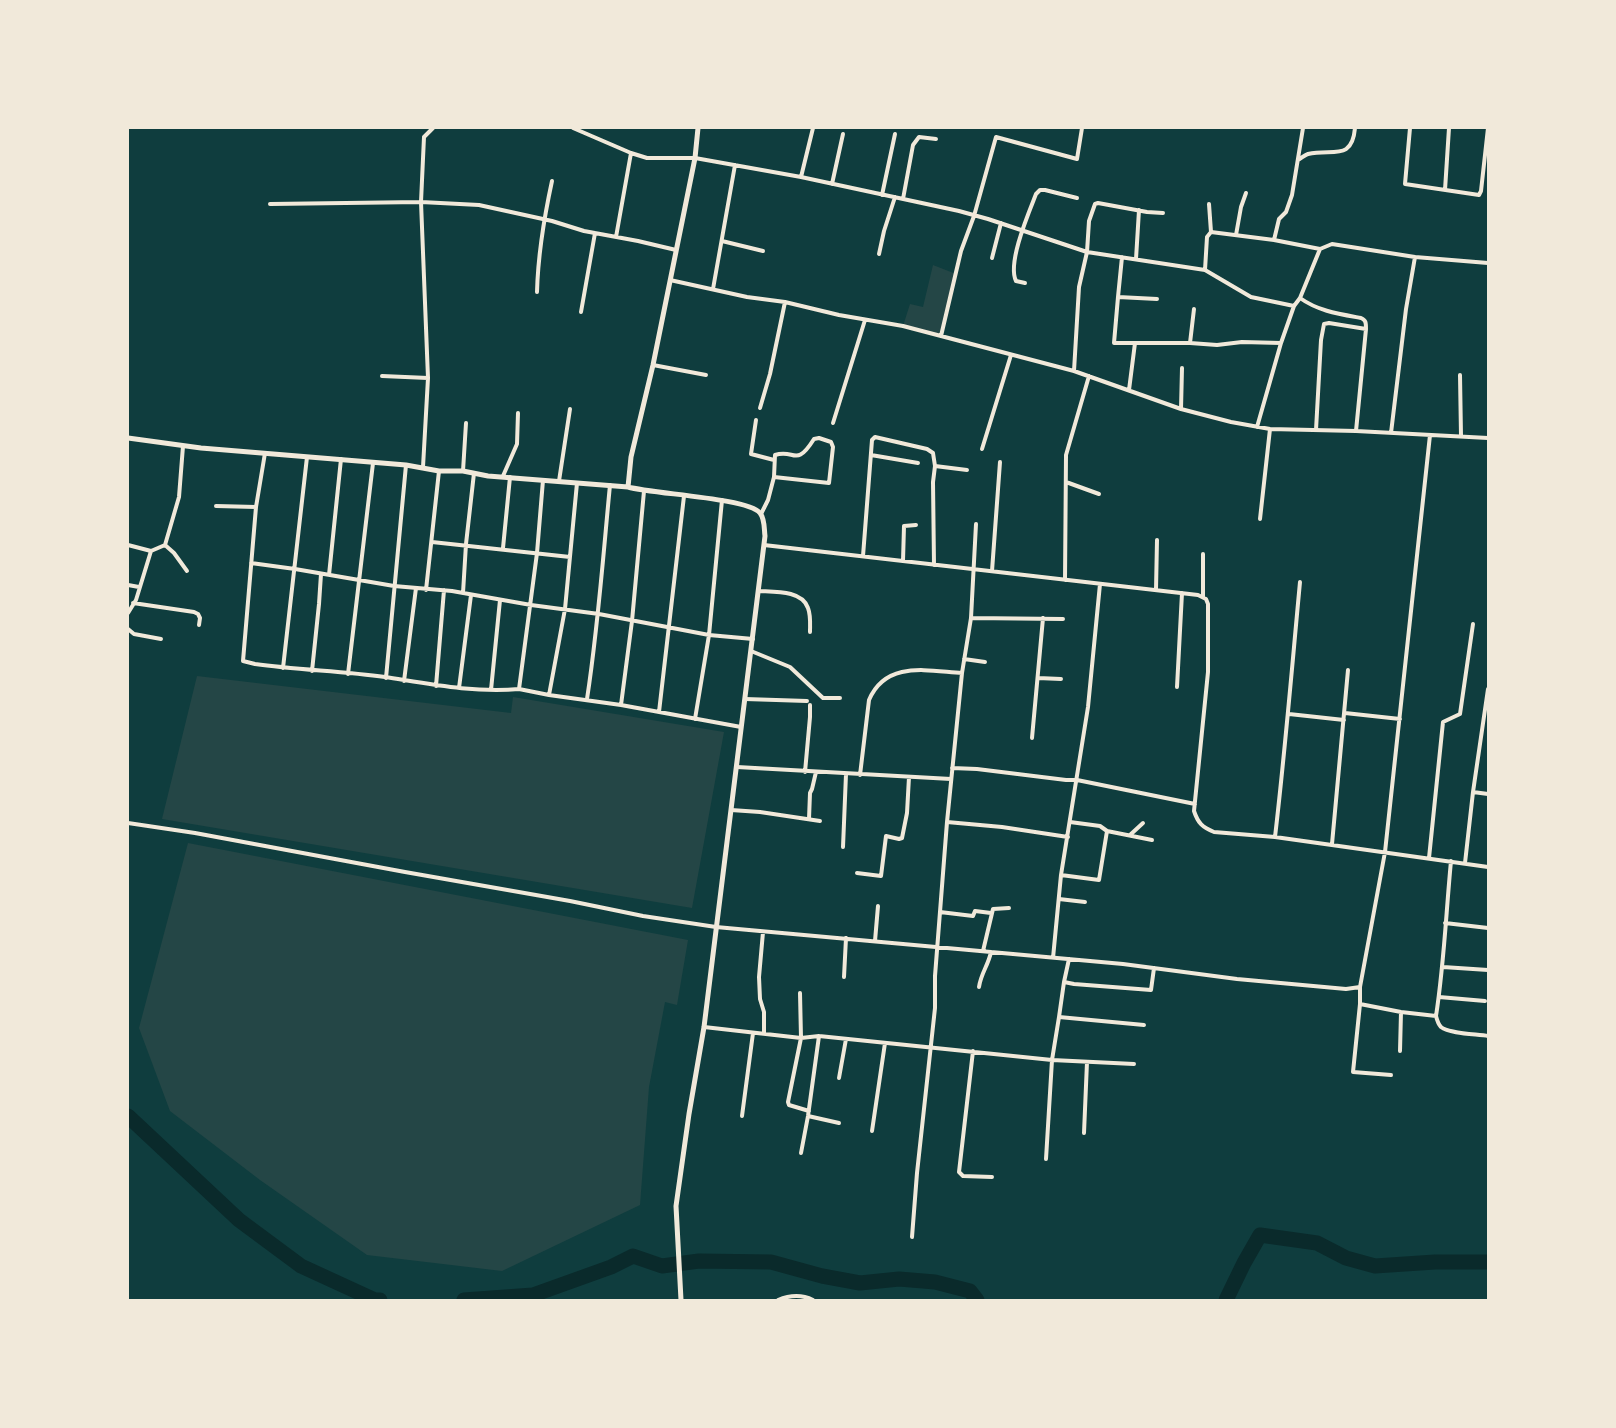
<!DOCTYPE html>
<html>
<head>
<meta charset="utf-8">
<style>
  body { margin:0 }
  #map { position:relative; width:1616px; height:1428px; overflow:hidden; background:#0f3d3e; font-family:Poppins,sans-serif }
  canvas { display:block }
  .frame { position:absolute; inset:0; border:129px solid #f1e9da; pointer-events:none }
</style>
</head>
<body>
<div id="map">
<canvas width="1616" height="1428"></canvas>
<div class="frame"></div>
</div>
<script>
const g = document.querySelector('canvas').getContext('2d');
g.lineJoin = 'round';
function fillPath(path, color) { g.fillStyle = color; g.fill(path, 'evenodd'); }
function trace(path, color, width, dash) { g.strokeStyle = color; g.lineWidth = width; g.lineCap = dash ? 'butt' : 'round'; g.setLineDash(dash || []); g.stroke(path); }
fillPath(new Path2D(`
  M933 265 956 274 941 336 903 326 910 304 923 307Z
  M197 676 511 713 513 697 724 732 692 908 162 819Z
  M188 843 688 940 677 1005 665 1002 649 1087 640 1205 502 1271 367 1255 260 1180 170 1111 139 1028Z`), '#244646');
trace(new Path2D(`
  M128 1116 239 1220 301 1266 375 1300H380
  M464 1300 533 1295 611 1267 633 1256 662 1266 699 1261 771 1262 822 1276 860 1283 899 1279 935 1282 970 1291 977 1300
  M1226 1300 1244 1263 1260 1235 1317 1243 1346 1258 1375 1266 1435 1262H1488`), '#0a2a2b', 15);
trace(new Path2D(`
  M573 128 631 153 647 158H695L801 177 959 211 988 219 1087 252 1205 270 1251 297 1294 306
  M1410 128 1405 184 1479 195 1481 191 1488 128
  M1298 160C1301 158 1305 155 1308 154 1332 148 1352 162 1355 128
  M801 177 813 128
  M832 184 843 134
  M1445 190 1449 128
  M882 195 895 134
  M903 199 913 145 919 137 936 139
  M270 204 421 202 479 205 552 221 584 231 638 241 676 250
  M1209 204 1211 232
  M1211 232 1274 240 1320 249
  M1236 235 1241 207 1246 193
  M616 237 631 153
  M1274 240 1279 219 1286 212 1292 195 1303 128
  M722 241 763 251
  M879 254 884 231 895 197
  M1122 257 1118 297 1157 299
  M992 258 1001 223
  M1136 259 1139 210
  M1205 270 1207 237 1211 232
  M670 280 747 297 785 302 839 315 903 326 1074 371 1181 409 1231 422 1270 429 1356 431 1488 438
  M1025 283 1016 281C1007 263 1029 212 1036 194L1040 190H1045L1077 198
  M713 289 735 165
  M537 292C538 254 544 218 552 181
  M1118 297 1114 343H1190L1217 345 1242 342 1281 343
  M1300 298C1318 311 1339 314 1361 318 1366 320 1366 323 1366 329
  M581 312 595 233
  M941 336 961 251 974 216 996 137 1077 159 1082 128
  M1190 343 1194 309
  M653 365 706 375
  M1074 371 1079 287 1087 252 1089 221 1095 204 1098 203 1147 212 1163 213
  M1460 375 1461 436
  M382 376 428 378
  M1129 390 1135 343
  M760 408 770 374 785 302
  M1181 409 1182 368
  M756 420 751 454 774 460
  M833 423 865 320
  M1257 427 1281 343 1294 306 1300 298 1320 249 1332 244 1415 257 1488 263
  M1316 430 1321 340 1324 324 1329 323 1366 329 1356 431
  M1391 433 1406 309 1415 257
  M982 449 1011 355
  M265 453 256 507 243 661 255 664C298 670 342 671 385 677 430 684 474 693 519 689L537 553 543 480
  M871 455 918 463
  M935 466 967 470
  M423 467 428 378 421 202 424 137 433 128
  M463 471 466 423
  M503 476 517 444 518 413
  M559 481 570 409
  M1066 482 1099 494
  M216 506 256 507
  M761 514 768 500 774 477 775 455C795 448 795 469 814 439L819 438 831 442 833 447 829 483 774 477
  M1260 519 1270 429
  M432 542 570 557
  M128 545 151 551
  M165 545 174 553 187 571
  M764 545 1198 595 1206 599 1208 604V672L1194 811C1198 823 1202 827 1214 832L1275 837 1488 867
  M503 548 510 477
  M1203 554V597
  M863 556 872 440 875 437 927 449 933 453 935 466 933 482 934 565
  M903 561 904 526 916 525
  M251 563 295 569 394 586 452 591 531 605 599 614 709 635 753 639
  M992 571 1000 462
  M329 575 341 459
  M1065 580 1066 455 1089 376
  M128 585 139 587
  M426 590 439 471
  M1156 590 1157 540
  M758 591C774 592 802 590 808 608 811 616 810 624 810 632
  M463 593 466 544 474 473
  M133 603 194 612 198 614 200 618 199 625
  M128 613 136 600 151 551 165 545 179 497 183 446
  M971 618 1063 619
  M128 629 134 634 161 639
  M751 651 790 667 823 698H840
  M964 659 985 662
  M283 668 307 457
  M312 671 319 604 321 574
  M348 674 373 463
  M386 678 406 465
  M1038 678 1061 679
  M404 681 416 588
  M436 686 444 590
  M1177 687 1182 593
  M459 688 471 595
  M519 689 549 695 621 705 741 727
  M491 690 500 600
  M549 695 565 609 577 483
  M587 699C598 628 603 557 610 485
  M745 699 807 701
  M621 705 632 621 644 491
  M659 712 684 496
  M1345 713 1400 719
  M1289 714 1344 720
  M695 719 709 635 722 500
  M1032 738 1043 618
  M737 767 951 779
  M952 768 977 769 1066 780H1077L1195 804
  M805 772 810 717V705
  M860 775 869 700C886 660 928 671 962 673
  M1473 792 1488 794
  M731 810 760 812 820 821
  M809 819 810 793 812 789 816 772
  M947 822 1002 827 1068 837
  M1070 822 1100 826 1107 831 1152 840
  M128 823 195 833 405 872 570 901 643 916 716 927 1123 964 1237 979 1346 989 1360 987 1385 852 1430 435
  M1130 835 1143 823
  M1275 837C1285 752 1292 667 1300 582
  M1332 844 1348 670
  M843 847 846 774
  M1429 858 1443 722 1460 714 1473 624
  M1451 861C1446 913 1444 965 1436 1016 1437 1020 1438 1024 1441 1027 1450 1034 1477 1034 1488 1036
  M1465 863 1473 792 1488 689
  M857 873 881 876 886 836 899 839 902 838 907 813 909 777
  M1061 875 1099 880 1107 831
  M1059 899 1085 902
  M940 912 973 916 975 911 991 913
  M1445 923 1488 928
  M763 932 759 977 760 999 764 1012V1033
  M875 941 878 906
  M983 951 993 909 1009 908
  M1053 958 1061 875 1088 707 1100 584
  M1069 959 1064 982 1074 984 1151 990 1154 968
  M1443 967 1488 970
  M844 977 846 938
  M979 987C981 973 988 966 991 952
  M1360 987V1004L1353 1072 1391 1075
  M800 993 801 1038 788 1102 789 1105 809 1111
  M1439 997 1485 1001
  M1360 1004 1401 1012 1436 1016
  M1059 1017 1064 982
  M704 1027 801 1038 819 1036 1052 1060 1134 1064
  M973 1051 959 1172 963 1176 992 1177
  M1400 1051 1401 1012
  M839 1078 846 1039
  M742 1116 753 1033
  M808 1116 839 1123
  M872 1131 885 1043
  M1084 1133 1087 1062
  M801 1153 808 1116 819 1036
  M1046 1159 1052 1060 1059 1017 1144 1025
  M912 1237 917 1173 935 1008V976L947 822 962 673 971 618 976 524
  M778 1300C790 1295 801 1294 813 1300`), '#f1e9da', 4);
trace(new Path2D(`
  M128 438 201 448 406 465 439 471H463L488 476 628 487
  M681 1300 676 1206 689 1114 704 1027 765 536C764 529 765 519 760 513 748 498 653 494 628 487L631 457 653 365 695 158 698 128`), '#f1e9da', 5);
</script>
</body>
</html>
